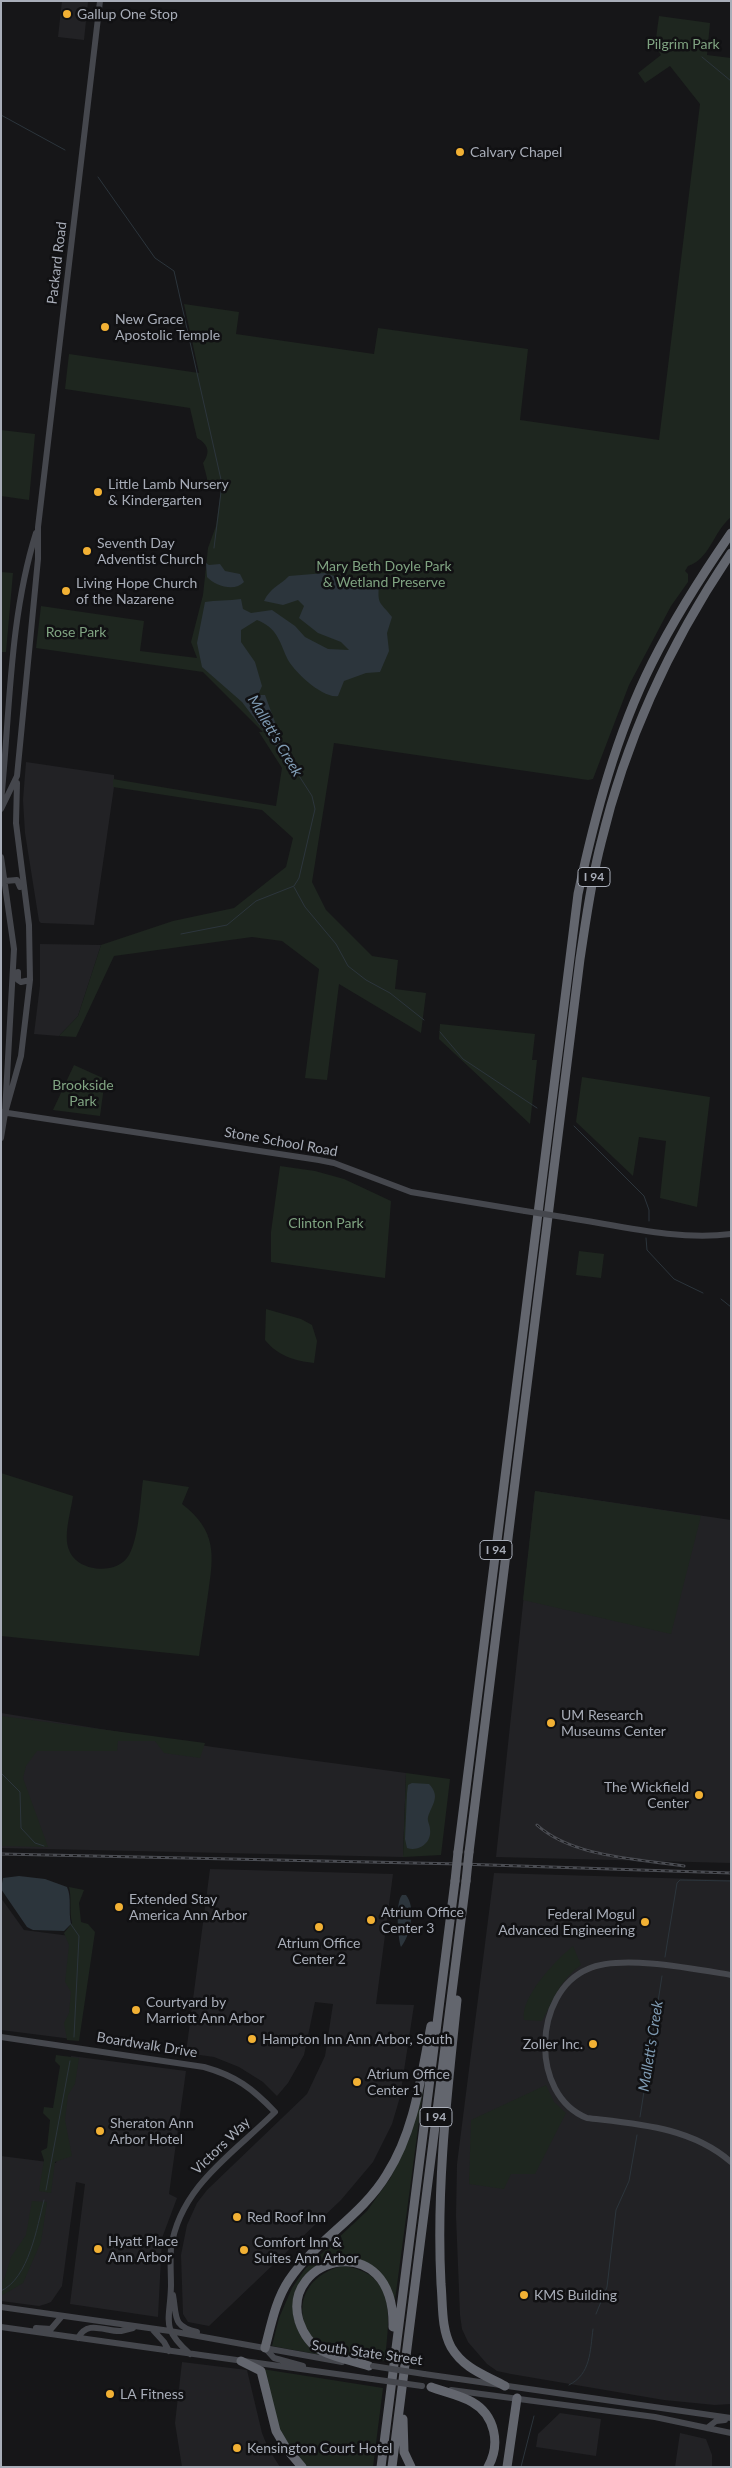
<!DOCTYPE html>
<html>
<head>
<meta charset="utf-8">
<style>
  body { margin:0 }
  #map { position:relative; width:732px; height:2468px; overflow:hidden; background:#161618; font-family:Lato,sans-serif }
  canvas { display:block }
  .frame { position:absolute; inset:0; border:2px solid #a8adb8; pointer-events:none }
</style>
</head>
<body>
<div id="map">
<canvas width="732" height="2468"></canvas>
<div class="frame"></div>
</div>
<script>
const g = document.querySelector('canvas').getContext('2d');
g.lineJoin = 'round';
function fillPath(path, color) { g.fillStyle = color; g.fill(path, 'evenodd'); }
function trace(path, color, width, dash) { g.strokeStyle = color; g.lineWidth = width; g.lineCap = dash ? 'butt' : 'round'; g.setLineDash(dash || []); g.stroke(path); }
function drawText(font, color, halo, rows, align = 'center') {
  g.font = font + ' Lato,sans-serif'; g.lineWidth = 5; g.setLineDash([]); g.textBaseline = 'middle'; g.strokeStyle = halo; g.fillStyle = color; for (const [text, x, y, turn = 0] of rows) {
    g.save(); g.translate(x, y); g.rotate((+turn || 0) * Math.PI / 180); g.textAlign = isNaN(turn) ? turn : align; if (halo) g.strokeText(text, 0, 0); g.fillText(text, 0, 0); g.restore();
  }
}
fillPath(new Path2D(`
  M62 1 88 2 84 40 58 37Z
  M26 762 114 775V787L94 925 41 923 39 921 25 833 23 800Z
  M40 944 101 945 78 1016 59 1036 34 1034 40 985Z
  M535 1491 731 1520V1863L496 1857Z
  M1 1713 213 1747 406 1773 403 1857 1 1848Z
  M210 1869 393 1874 376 2004 414 2005 400 2097 392 2124 373 2162 341 2200 209 2326 188 2322 183 2314 181 2255 187 2225 197 2203 207 2190 307 2094 325 2056 333 2004 315 2002 304 2055 288 2083 277 2096 263 2082 239 2067 214 2057 186 2053Z
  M494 1873 731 1880V2404L715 2405 664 2400 511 2374 497 2371 487 2364 468 2342 462 2329 460 2315 456 2216 457 2164Z
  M1 1898 24 1930 78 1937 72 2039 1 2030Z
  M71 2056 186 2071 169 2194 177 2198 162 2238 158 2317 70 2304 85 2184 76 2182 62 2286 51 2302 46 2304 39 2306 1 2301V2156L56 2163Z
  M182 2362 247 2370 262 2433 268 2448 280 2467H182L175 2423Z
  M560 2413 601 2419 596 2456 536 2447 538 2434Z
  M680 2433 706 2439 712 2455V2467H675Z`), '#222225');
fillPath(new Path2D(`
  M659 16 710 23 707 55 731 58V517C713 532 710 559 688 566L685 571 688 574V582L671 606 629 685 593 779 588 780 334 743 312 882 326 910 372 956 398 960 395 989 426 993 421 1033 339 984 327 1080 305 1078 319 969 282 941 252 937 114 956 76 1037 59 1036 78 1016 101 945 173 921 234 908 286 867 293 838 262 810 113 787V779L276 806 282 768 259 732H263L203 672 36 648 41 606 144 621 140 651 197 658 191 642 203 595 208 548 216 526 221 490 206 488 207 478 203 463C211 452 208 444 197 438L190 408 65 389 69 354 199 373 184 304 239 312 236 334 374 354 378 328 528 349 520 420 659 440 700 104 670 66 645 83 638 73 661 55 655 46Z
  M1 430 35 434 29 500 1 496Z
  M1 572 13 573 6 652H1Z
  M440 1024 535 1034 532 1060H537L530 1124 439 1039Z
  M74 1065 105 1079 100 1116 53 1110Z
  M582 1077 710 1097 697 1207 660 1198 666 1141 639 1137 633 1176 576 1122Z
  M280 1166 315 1171 344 1179 391 1201 385 1278 271 1262V1232Z
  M579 1251 604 1254 601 1278 576 1275Z
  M266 1309 301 1319 312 1325 317 1341 314 1363C295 1361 278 1356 265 1340Z
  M1 1473 73 1496C71 1512 63 1535 69 1550 77 1572 117 1576 129 1555 139 1537 140 1502 143 1480L189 1487 182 1504C217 1531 214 1555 208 1594 205 1615 202 1636 199 1656L1 1636Z
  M535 1491 701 1516 671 1634 523 1600Z
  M1 1716 205 1743 200 1758 164 1753 155 1741H118L117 1751H37L26 1766 23 1778 48 1847 2 1846Z
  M406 1773 450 1779 441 1855 403 1857Z
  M69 1887 84 1890 79 1903 81 1922 88 1924 95 1932 79 2041 67 2040 64 2023 69 2013 71 1992 65 1982 69 1945 64 1933 72 1923C69 1910 72 1899 69 1887Z
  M573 1946 581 1965C559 1981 554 1999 542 2021L524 2020C520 1997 556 1960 573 1946Z
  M56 2055 79 2058 75 2084 68 2095 65 2120 72 2156 55 2162 51 2193 39 2191 44 2160 41 2151 47 2148 50 2120 43 2113 44 2107 53 2108 60 2066 55 2061Z
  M425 2076 395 2300C387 2271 357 2249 327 2262 321 2264 316 2274 311 2279 307 2285 297 2293 295 2300 288 2323 304 2343 321 2355L272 2346 279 2318 292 2288 305 2269 367 2211 391 2177 410 2137Z
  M546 2085 554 2102 566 2113 535 2174H511L504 2189 469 2184 471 2120Z
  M32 2201 47 2202 41 2242 23 2283 1 2296V2281L4 2280 11 2257 26 2235Z
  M343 2266C398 2273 389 2320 385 2361 364 2358 340 2357 321 2347 313 2342 308 2333 305 2325 295 2296 314 2272 343 2266Z
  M262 2369 383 2388 373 2467H306L289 2448 276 2427Z`), '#1e261f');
fillPath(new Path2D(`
  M206 563 209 565 220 564 225 571 240 574 244 582C235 592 215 586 207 577Z
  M325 573 352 582 375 580 379 585C377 606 381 602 392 617L387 633 389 651 380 672 366 673 344 681 338 696C323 699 293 671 287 658 279 640 277 628 257 620L241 630V642L255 662 262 686 258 695H265L286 752 283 756 242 702 202 667 197 643 205 602C215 600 229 601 241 599L243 609 251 613 272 610 295 626 305 637 328 649 349 650 341 642 318 633 299 618 304 606 298 600 283 605 264 601C270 588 280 585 289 576Z
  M412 1783 429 1784C441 1797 432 1804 428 1817 427 1821 430 1825 430 1829 432 1842 420 1852 407 1848L405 1839 407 1793 408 1785Z
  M19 1876 45 1879 67 1887C72 1898 68 1911 71 1924L64 1931 33 1930 27 1927 1 1889 3 1878Z
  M402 1895H406C416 1907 411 1935 401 1947 398 1939 395 1902 402 1895Z`), '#2c353c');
trace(new Path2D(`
  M702 57 731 81
  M1 115 65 150
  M98 177 155 258 174 271 222 484 214 548
  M294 887 305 907 336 944 348 966 366 980 390 993 424 1020
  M181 934 227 925 256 901 294 886 299 878 315 809 312 796 285 754
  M440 1032 463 1059 537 1108
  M574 1126 644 1196 649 1210V1221
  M646 1238 647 1250 674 1279 703 1293
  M721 1299 731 1307
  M1 1773 20 1792 21 1828 35 1843 44 1846
  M70 1923 79 1936 74 2037
  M665 1957 677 1883 680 1880 731 1881
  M640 2117 662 1976
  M46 2190 70 2061
  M1 2291C29 2278 37 2227 44 2200
  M596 2314 607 2287 616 2210 629 2181 637 2135
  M569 2385C591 2374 590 2351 593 2329
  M521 2467 534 2416`), '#2c353c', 1);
trace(new Path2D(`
  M1 802C10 713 9 619 36 533
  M1 809 17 776 38 559V527L100 1
  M1 857 14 949 5 1113 1 1138
  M5 881 17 880 20 887
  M18 972V980L21 982 30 980
  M1 1112 319 1160 334 1163 411 1192 525 1211
  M5 1113 21 1056 30 980 29 925 16 823 17 783
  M563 1217C617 1225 676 1241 731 1234
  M731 1975C695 1969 620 1954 588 1969 533 1992 529 2095 587 2118 638 2124 691 2127 731 2162
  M1 2037 204 2067C236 2076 252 2088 275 2112 234 2153 180 2186 171 2248 170 2261 171 2274 171 2286 170 2322 160 2327 190 2354
  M173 2295C177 2317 172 2326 197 2332
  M1 2307 170 2331 342 2362
  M1 2327 372 2379
  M36 2328 51 2329 62 2316
  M153 2330 164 2342 169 2351
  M78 2338C88 2319 105 2332 121 2331 125 2330 129 2329 133 2328
  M265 2348 274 2358 303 2366
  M424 2374 731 2418
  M451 2390 655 2417 731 2433
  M707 2428 716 2421 725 2420`), '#45474d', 6);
trace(new Path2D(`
  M458 1852 578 894C595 815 616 735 652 663 675 617 702 575 731 533
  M469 1852 580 959C586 920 591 881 601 843 626 738 671 642 731 553
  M457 2000C447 2095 436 2189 441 2284 443 2305 441 2328 451 2347 464 2369 485 2375 505 2386
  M265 2348C271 2325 276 2299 289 2280 316 2240 362 2216 387 2174 415 2130 421 2076 431 2026
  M241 2361 261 2371 276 2431 286 2448 302 2467
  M369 2366C354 2361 336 2358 322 2351 311 2345 303 2333 299 2321 280 2257 395 2226 393 2327
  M431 2387C444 2392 460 2395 472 2402 495 2415 501 2444 488 2467
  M403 2419 404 2452 411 2467
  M381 2467 455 1881
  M392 2467 466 1881
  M507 2467 517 2398`), '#63666e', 9);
const rail = new Path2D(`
  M537 1825C572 1857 638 1859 684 1866
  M1 1854 460 1864 731 1873`);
trace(rail, '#4a4c52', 3);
trace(rail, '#111113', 1, [4]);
trace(new Path2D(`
  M525 1211 563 1217
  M373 2366 424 2374
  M372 2379 422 2386`), '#45474d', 6);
trace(new Path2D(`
  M455 1881 458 1852
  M466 1881 469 1852`), '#63666e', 9);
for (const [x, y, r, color] of [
  [67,14,5,"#f2b134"],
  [460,152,5,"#f2b134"],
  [105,327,5,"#f2b134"],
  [98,492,5,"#f2b134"],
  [87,551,5,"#f2b134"],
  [66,591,5,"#f2b134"],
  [551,1723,5,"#f2b134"],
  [699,1795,5,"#f2b134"],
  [119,1907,5,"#f2b134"],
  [371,1920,5,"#f2b134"],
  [645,1922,5,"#f2b134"],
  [319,1927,5,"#f2b134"],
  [136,2010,5,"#f2b134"],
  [252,2039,5,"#f2b134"],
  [593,2044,5,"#f2b134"],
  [357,2082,5,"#f2b134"],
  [100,2131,5,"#f2b134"],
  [237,2217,5,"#f2b134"],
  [98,2249,5,"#f2b134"],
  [244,2250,5,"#f2b134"],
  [524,2295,5,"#f2b134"],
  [110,2394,5,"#f2b134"],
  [237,2448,5,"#f2b134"]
]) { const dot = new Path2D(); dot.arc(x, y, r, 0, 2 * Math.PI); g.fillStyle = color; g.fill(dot); trace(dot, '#111113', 2); }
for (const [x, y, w] of [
  [594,877,32],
  [496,1550,32],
  [436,2117,32]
]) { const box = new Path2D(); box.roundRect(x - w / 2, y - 9.5, w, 19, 4); g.fillStyle = '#111113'; g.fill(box); trace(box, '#a8adb8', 1); }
drawText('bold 12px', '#a8adb8', null, [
  ["I 94",594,877],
  ["I 94",496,1550],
  ["I 94",436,2117]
]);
drawText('14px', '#a8adb8', '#111113', [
  ["Gallup One Stop",77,14],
  ["Calvary Chapel",470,152],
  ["New Grace",115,319],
  ["Apostolic Temple",115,335],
  ["Little Lamb Nursery",108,484],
  ["& Kindergarten",108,500],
  ["Seventh Day",97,543],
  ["Adventist Church",97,559],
  ["Living Hope Church",76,583],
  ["of the Nazarene",76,599],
  ["UM Research",561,1715],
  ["Museums Center",561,1731],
  ["The Wickfield",689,1787,"right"],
  ["Center",689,1803,"right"],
  ["Extended Stay",129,1899],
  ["America Ann Arbor",129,1915],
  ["Atrium Office",381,1912],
  ["Center 3",381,1928],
  ["Federal Mogul",635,1914,"right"],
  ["Advanced Engineering",635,1930,"right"],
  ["Atrium Office",319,1943,"center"],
  ["Center 2",319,1959,"center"],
  ["Courtyard by",146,2002],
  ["Marriott Ann Arbor",146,2018],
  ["Hampton Inn Ann Arbor, South",262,2039],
  ["Zoller Inc.",583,2044,"right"],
  ["Atrium Office",367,2074],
  ["Center 1",367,2090],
  ["Sheraton Ann",110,2123],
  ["Arbor Hotel",110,2139],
  ["Red Roof Inn",247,2217],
  ["Hyatt Place",108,2241],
  ["Ann Arbor",108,2257],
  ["Comfort Inn &",254,2242],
  ["Suites Ann Arbor",254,2258],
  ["KMS Building",534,2295],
  ["LA Fitness",120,2394],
  ["Kensington Court Hotel",247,2448]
], 'left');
drawText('14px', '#7fa381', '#111113', [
  ["Pilgrim Park",683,44],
  ["Mary Beth Doyle Park",384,566],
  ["& Wetland Preserve",384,582],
  ["Rose Park",76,632],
  ["Brookside",83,1085],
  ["Park",83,1101],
  ["Clinton Park",326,1223]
]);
drawText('14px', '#a8adb8', '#111113', [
  ["Packard Road",57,263,-83],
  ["Stone School Road",281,1142,10],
  ["Boardwalk Drive",147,2045,9],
  ["Victors Way",221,2146,-44],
  ["South State Street",367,2353,8]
]);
drawText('italic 15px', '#7f9bb3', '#111113', [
  ["Mallett's Creek",275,736,59],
  ["Mallett's Creek",651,2046,-81]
]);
</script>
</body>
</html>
